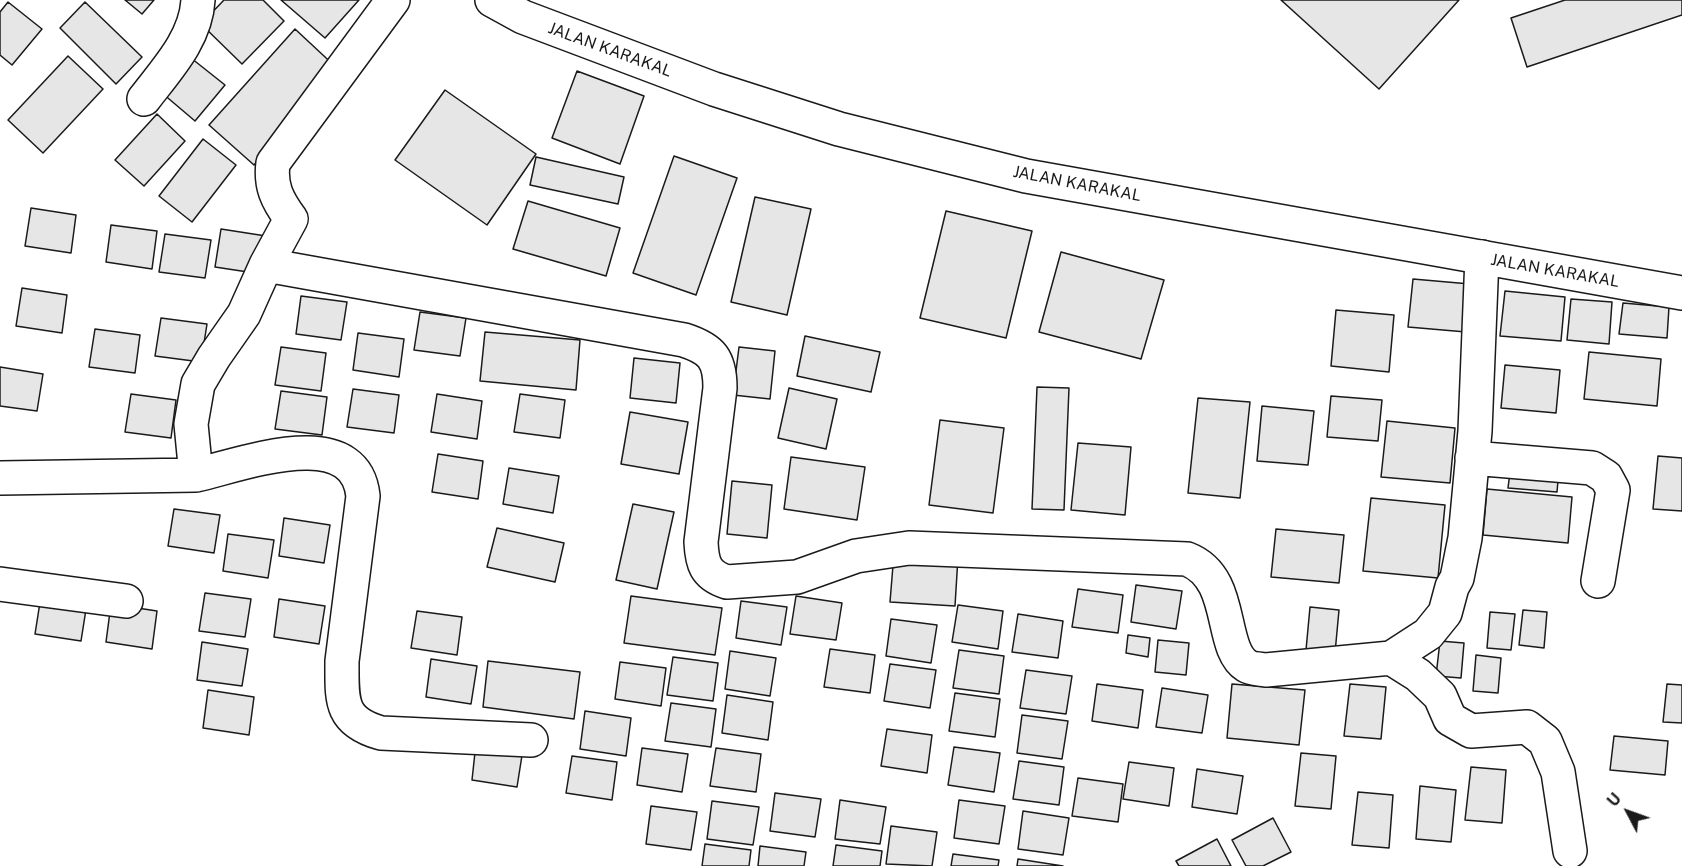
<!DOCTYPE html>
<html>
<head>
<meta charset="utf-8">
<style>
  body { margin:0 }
  #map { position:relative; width:1682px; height:866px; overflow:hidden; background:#fff; font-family:"Public Sans",sans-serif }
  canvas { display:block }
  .north { position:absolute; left:1598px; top:782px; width:60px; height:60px; -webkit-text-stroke:4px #fff; paint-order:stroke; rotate:311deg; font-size:16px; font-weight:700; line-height:24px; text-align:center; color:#1a1a1a }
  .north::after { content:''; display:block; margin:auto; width:21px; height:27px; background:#1a1a1a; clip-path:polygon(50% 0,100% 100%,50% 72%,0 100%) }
</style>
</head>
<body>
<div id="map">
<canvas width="1682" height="866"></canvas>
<div class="north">U</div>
</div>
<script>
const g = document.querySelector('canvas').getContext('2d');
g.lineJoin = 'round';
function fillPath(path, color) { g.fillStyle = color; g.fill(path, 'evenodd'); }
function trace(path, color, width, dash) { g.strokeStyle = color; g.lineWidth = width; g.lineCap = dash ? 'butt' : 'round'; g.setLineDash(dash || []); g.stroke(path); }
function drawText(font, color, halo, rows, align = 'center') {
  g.font = font + ' "Public Sans",sans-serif'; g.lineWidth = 4.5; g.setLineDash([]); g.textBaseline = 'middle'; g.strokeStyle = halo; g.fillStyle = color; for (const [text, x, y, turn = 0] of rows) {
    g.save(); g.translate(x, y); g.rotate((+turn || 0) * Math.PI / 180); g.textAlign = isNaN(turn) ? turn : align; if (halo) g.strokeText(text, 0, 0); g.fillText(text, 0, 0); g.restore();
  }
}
const building = new Path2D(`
  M125 0H154L142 14Z
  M224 0H263L284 21 242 64 201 24Z
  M281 0H359L325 38Z
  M1281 0H1459L1379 89Z
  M1565 0H1682V15L1527 67 1511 18Z
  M8 2 42 29 12 65 0 55V12Z
  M85 2 142 57 116 84 60 28Z
  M295 29 339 70 254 165 209 125Z
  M68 56 103 89 43 153 8 120Z
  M191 58 225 85 195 121 162 93Z
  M577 71 644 96 620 164 552 138Z
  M445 90 536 154 487 225 395 160Z
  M157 114 185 141 144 186 115 160Z
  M203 139 236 165 192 222 159 196Z
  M674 156 737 178 696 295 633 273Z
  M536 157 624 177 618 204 530 185Z
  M755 197 811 209 787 315 731 302Z
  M528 201 620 228 606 276 513 249Z
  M31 208 76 215 71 253 25 246Z
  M946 211 1032 231 1006 338 920 318Z
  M111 225 157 231 152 269 106 262Z
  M221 229 266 236 261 274 215 267Z
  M165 234 211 240 205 278 159 272Z
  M1061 252 1164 280 1141 359 1039 332Z
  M1413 279 1470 284 1466 332 1408 327Z
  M22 288 67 295 62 333 16 326Z
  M1505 291 1565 297 1561 341 1500 336Z
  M301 296 347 302 341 340 296 334Z
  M1571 299 1612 302 1609 344 1567 340Z
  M1623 303 1669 307 1667 338 1619 334Z
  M1336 310 1394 315 1389 372 1331 366Z
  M420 312 466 318 460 356 414 350Z
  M161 318 207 324 201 362 155 356Z
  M95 329 140 335 135 373 89 367Z
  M485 332 580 340 576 390 480 381Z
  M358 333 404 339 399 377 353 370Z
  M805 336 880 352 871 392 797 376Z
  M281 347 326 353 321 391 275 385Z
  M739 347 775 351 770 399 733 395Z
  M1589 352 1661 359 1657 406 1584 399Z
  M634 358 680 363 676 403 630 398Z
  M1505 365 1560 370 1556 413 1501 408Z
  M0 367 43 374 37 411 0 406Z
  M1037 387 1069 388 1064 510 1032 509Z
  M789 388 837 399 826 449 778 438Z
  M353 389 399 395 394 433 347 427Z
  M281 391 327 397 322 435 275 429Z
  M131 394 176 400 171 438 125 432Z
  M437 394 482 401 477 439 431 432Z
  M520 394 565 400 560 438 514 432Z
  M1331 396 1382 400 1378 441 1327 437Z
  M1198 398 1250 402 1240 498 1188 493Z
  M1262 406 1314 411 1308 465 1257 461Z
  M630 412 688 422 679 474 621 464Z
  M940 420 1004 428 993 513 929 505Z
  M1387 421 1455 428 1450 483 1381 477Z
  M1078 443 1131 447 1125 515 1071 510Z
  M438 454 483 461 478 499 432 492Z
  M1658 456 1682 458V511L1653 509Z
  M791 457 865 467 857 520 784 509Z
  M1511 464 1559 469 1557 492 1508 488Z
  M509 468 559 476 553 513 503 504Z
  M732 481 772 485 767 538 727 534Z
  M1487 489 1572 497 1568 543 1483 535Z
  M1371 498 1445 505 1438 578 1363 571Z
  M633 504 674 512 657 589 616 580Z
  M174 509 220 515 214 553 168 546Z
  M284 518 330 525 324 563 279 556Z
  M497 528 564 543 555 582 487 567Z
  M1276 529 1344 535 1339 583 1271 577Z
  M228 534 274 540 268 578 223 571Z
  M894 553 958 557 955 606 890 602Z
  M1136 585 1182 591 1176 629 1131 622Z
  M1078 589 1123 595 1118 633 1072 627Z
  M205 593 251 599 245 637 199 631Z
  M41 596 87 603 81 641 35 634Z
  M631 596 722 608 715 655 624 643Z
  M796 596 842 603 836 640 790 634Z
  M279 599 325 606 319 644 274 637Z
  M741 601 787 607 781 645 736 638Z
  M111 604 157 611 152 649 106 642Z
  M958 605 1003 611 998 649 952 642Z
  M1310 607 1339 610 1335 653 1306 650Z
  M1523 610 1547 612 1544 648 1519 645Z
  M417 611 462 617 457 655 411 648Z
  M1490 612 1515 614 1511 650 1487 648Z
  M1018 614 1063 621 1058 658 1012 652Z
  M891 619 937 625 931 663 886 656Z
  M1128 635 1150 638 1148 657 1126 653Z
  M1158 640 1189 643 1186 675 1155 672Z
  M1440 641 1464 643 1461 678 1436 676Z
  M202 642 248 649 242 686 197 680Z
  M830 649 875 655 870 693 824 687Z
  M959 650 1004 656 999 694 953 688Z
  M730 651 776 658 770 696 725 689Z
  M1476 655 1501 658 1498 693 1473 691Z
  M673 657 718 663 713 701 667 695Z
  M431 659 477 666 471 704 426 697Z
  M488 661 580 672 574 719 483 707Z
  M620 662 666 668 661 706 615 699Z
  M890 664 936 670 930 708 884 701Z
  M1026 670 1072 676 1066 714 1020 708Z
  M1097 684 1143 690 1138 728 1092 721Z
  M1232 684 1305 690 1299 745 1227 738Z
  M1350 684 1386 687 1381 739 1344 736Z
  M1667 684 1682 685V723L1663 722Z
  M1162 688 1208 695 1202 733 1156 727Z
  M208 690 254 697 249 735 203 728Z
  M955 693 1000 699 995 737 949 731Z
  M727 695 773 702 768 740 722 733Z
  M671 703 716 709 711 747 665 741Z
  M585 711 631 718 626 756 580 749Z
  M1022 715 1068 721 1062 759 1017 753Z
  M887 729 932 735 927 773 881 766Z
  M1614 736 1668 741 1665 775 1610 770Z
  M476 743 523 749 517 787 472 780Z
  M954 747 1000 753 994 792 948 785Z
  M642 748 688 754 682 792 637 785Z
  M716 748 761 754 756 792 710 786Z
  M1301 753 1336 756 1331 809 1295 806Z
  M572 756 617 762 612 800 566 793Z
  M1019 761 1064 767 1059 805 1013 799Z
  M1129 762 1174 768 1169 806 1123 799Z
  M1471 767 1506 770 1502 823 1465 820Z
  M1197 769 1243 776 1237 814 1192 807Z
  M1078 778 1123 784 1118 822 1072 816Z
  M1420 786 1456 790 1451 842 1416 839Z
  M1358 792 1393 795 1389 848 1352 845Z
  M775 793 821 799 815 837 770 831Z
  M840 800 886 807 880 844 835 839Z
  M959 800 1005 806 999 844 954 838Z
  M712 801 759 807 753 845 707 839Z
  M651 806 697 812 691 850 646 844Z
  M1023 811 1069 818 1063 855 1018 849Z
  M1273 818 1291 852 1263 866H1246L1232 840Z
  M891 826 937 832 932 866 886 864Z
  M1217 839 1231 866H1179L1176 861Z
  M705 844 751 850 749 866H702Z
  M836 845 882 851 880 866H833Z
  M760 846 806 852 804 866H758Z
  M953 854 999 860 998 866H951Z
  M1018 859 1063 866H1017Z`);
fillPath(building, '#e6e6e6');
trace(building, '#1a1a1a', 1.5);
const street = new Path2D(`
  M144 99C166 70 196 39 198 0
  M266 265 291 219C277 200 270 186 273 163L393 0
  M1472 458 1592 468 1606 477 1613 490 1598 581
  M196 475C241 465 355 421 363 496L342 661C342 700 339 721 381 733L531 740
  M0 478 196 475 191 424 198 384 214 357 244 314 266 265 684 340C712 349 720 359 720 388L701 542C702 563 705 575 727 582L797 577 856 556 909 548 1187 559C1236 578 1218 648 1247 666 1252 669 1260 669 1266 670L1391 658 1428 634 1445 613 1452 587 1457 578 1465 538 1475 431 1482 257
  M0 584 126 601
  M1391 658 1418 675 1440 696 1450 719 1471 731 1527 727 1545 741 1558 772 1570 851`);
const secondary = new Path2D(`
  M492 0 523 17 714 89 839 129 1026 176 1682 293`);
trace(street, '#1a1a1a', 36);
trace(secondary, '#1a1a1a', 36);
trace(street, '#fff', 33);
trace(secondary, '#fff', 33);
drawText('16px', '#1a1a1a', '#fff', [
  ["JALAN KARAKAL",610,50,20],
  ["JALAN KARAKAL",1077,184,11],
  ["JALAN KARAKAL",1555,271,10]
]);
</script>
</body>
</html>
